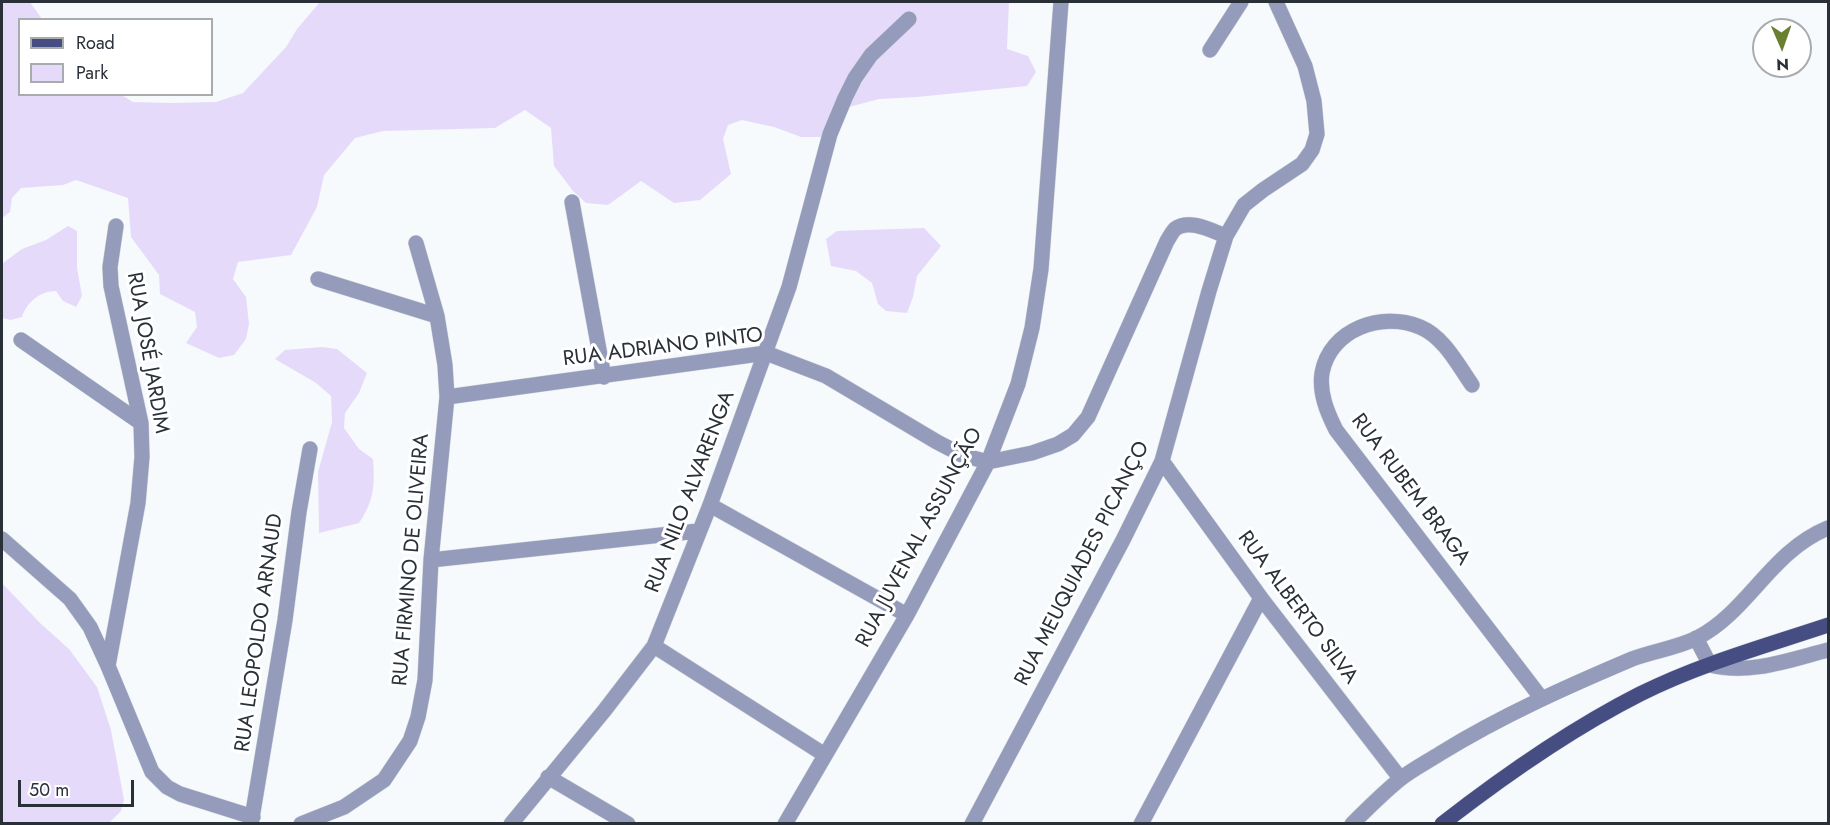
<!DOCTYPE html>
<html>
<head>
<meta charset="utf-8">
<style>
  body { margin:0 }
  #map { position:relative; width:1830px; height:825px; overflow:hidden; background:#f6fafd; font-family:Jost,sans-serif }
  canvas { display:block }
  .frame { position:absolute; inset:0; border:3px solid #293037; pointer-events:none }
  .legend { position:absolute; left:18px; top:18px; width:195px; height:78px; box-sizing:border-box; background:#fff; border:2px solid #a9acaf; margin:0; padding:8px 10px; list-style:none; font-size:18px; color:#293037 }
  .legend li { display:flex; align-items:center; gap:12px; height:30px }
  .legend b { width:30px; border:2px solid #a9acaf }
  .north { position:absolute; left:1752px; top:18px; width:60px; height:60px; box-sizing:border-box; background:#fff; border:2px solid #a9acaf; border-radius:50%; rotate:178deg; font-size:16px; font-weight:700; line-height:24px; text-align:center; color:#293037 }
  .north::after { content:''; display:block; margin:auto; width:21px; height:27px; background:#6b7f30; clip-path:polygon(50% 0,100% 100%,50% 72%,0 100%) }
  .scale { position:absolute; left:18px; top:780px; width:116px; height:27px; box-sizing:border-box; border:3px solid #293037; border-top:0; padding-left:8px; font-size:18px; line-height:21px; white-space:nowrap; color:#293037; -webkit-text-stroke:4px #fff; paint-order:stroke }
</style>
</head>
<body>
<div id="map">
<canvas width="1830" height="825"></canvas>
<div class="frame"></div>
<ul class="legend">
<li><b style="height:8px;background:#454d83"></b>Road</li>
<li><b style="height:16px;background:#e6dafb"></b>Park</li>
</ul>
<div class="north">N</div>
<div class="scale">50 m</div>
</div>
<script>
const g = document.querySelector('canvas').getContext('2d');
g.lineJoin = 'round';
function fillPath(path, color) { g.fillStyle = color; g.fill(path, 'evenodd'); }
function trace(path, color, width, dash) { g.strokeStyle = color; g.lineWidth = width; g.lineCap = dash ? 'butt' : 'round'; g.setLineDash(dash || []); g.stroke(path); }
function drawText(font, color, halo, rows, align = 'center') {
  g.font = font + ' Jost,sans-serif'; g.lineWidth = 6; g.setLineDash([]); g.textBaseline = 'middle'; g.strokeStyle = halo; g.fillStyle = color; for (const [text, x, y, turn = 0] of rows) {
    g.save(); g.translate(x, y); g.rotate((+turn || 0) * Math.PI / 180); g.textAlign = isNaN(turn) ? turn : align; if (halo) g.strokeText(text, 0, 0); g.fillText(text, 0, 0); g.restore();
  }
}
fillPath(new Path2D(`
  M2 2H30L42 19 20 20V94H120L133 102 170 103 216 102 243 93 286 47 297 29 320 2H1009L1007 49 1028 56 1036 72 1027 86 917 97 879 99 838 110 822 137H801L774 127 742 120 728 125 723 139 731 174 700 200 674 203 641 181 608 205 586 203 573 191 554 166 551 128 525 110 495 128 383 131 355 138 324 175 317 207 291 255 238 262 233 279 246 297 249 324 246 339 234 355 219 358 186 343 197 327 195 312 160 294 159 275 131 237 128 198 76 180 63 185 21 188 12 198 10 212 2 218Z
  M68 226 77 231V268L82 296 76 307 63 301 56 291C40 291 27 302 22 317L11 320 2 318V261L3 263 22 249 46 240Z
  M924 228 941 246 917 276 913 297 907 313 886 311 878 304 872 283 856 271 831 266 826 239 837 231Z
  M322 347 337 349 367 373 359 393 345 413 344 428 359 449 373 459C375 486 374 501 359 523L319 533 318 472 332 422 331 396 316 383 275 359 285 350Z
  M2 583 40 623 69 649 97 687 111 730 124 800 121 811 109 823H2Z`), '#e6dafb');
const minor = new Path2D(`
  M1210 50 1241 2
  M572 202 604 377
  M318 279 437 316
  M21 340 141 423
  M1472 385C1458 365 1444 337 1420 327 1382 311 1330 329 1322 373 1319 393 1327 412 1336 430L1542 699
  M447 397 766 353 826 376 937 442 962 455 988 462 1032 453 1058 444 1073 435 1088 417 1167 241C1169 238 1172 232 1175 229 1189 218 1212 231 1226 236
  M1162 461 1261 598 1400 778
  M710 505 907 615
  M2 539 70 599 90 627 108 666 152 772 167 787 180 794 253 817
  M431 560 698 531
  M1696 638 1710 665C1750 675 1789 660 1828 650
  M654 646 825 755
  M108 666 138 503 142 457 141 423 111 286 110 267 116 226
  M548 777 628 824
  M251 824 285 620 299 512 310 449
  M301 824 344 807 384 780 410 741 418 717 425 680 431 560 447 397 445 365 437 316 416 243
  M511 824 604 711 654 646 710 505 789 287 830 134 845 98 855 78 871 55 909 19
  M785 824 907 615 988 462 1018 384 1032 328 1041 269 1061 2
  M972 824 1123 540 1162 461 1209 291 1226 236 1244 205 1263 190 1302 164 1312 150 1317 134 1314 101 1305 66 1276 2
  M1141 824 1261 598
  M1352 824C1367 809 1382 794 1399 780 1411 770 1427 762 1441 753 1501 716 1566 687 1632 659 1653 651 1677 648 1697 638 1749 611 1770 552 1828 528`);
const major = new Path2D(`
  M1442 824C1505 775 1569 730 1640 694 1700 664 1765 646 1828 625`);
trace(minor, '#d1d6d9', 16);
trace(major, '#d1d6d9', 16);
trace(minor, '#949bbb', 15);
trace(major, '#454d83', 15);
drawText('21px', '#293037', '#fff', [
  ["RUA ADRIANO PINTO",663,348,-7],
  ["RUA JOSÉ JARDIM",147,353,80],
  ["RUA RUBEM BRAGA",1410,490,53],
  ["RUA NILO ALVARENGA",691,492,-69],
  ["RUA JUVENAL ASSUNÇÃO",920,538,-62],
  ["RUA FIRMINO DE OLIVEIRA",412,560,-85],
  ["RUA MEUQUIADES PICANÇO",1083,564,-63],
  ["RUA ALBERTO SILVA",1297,608,53],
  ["RUA LEOPOLDO ARNAUD",260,633,-82]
]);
</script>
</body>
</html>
